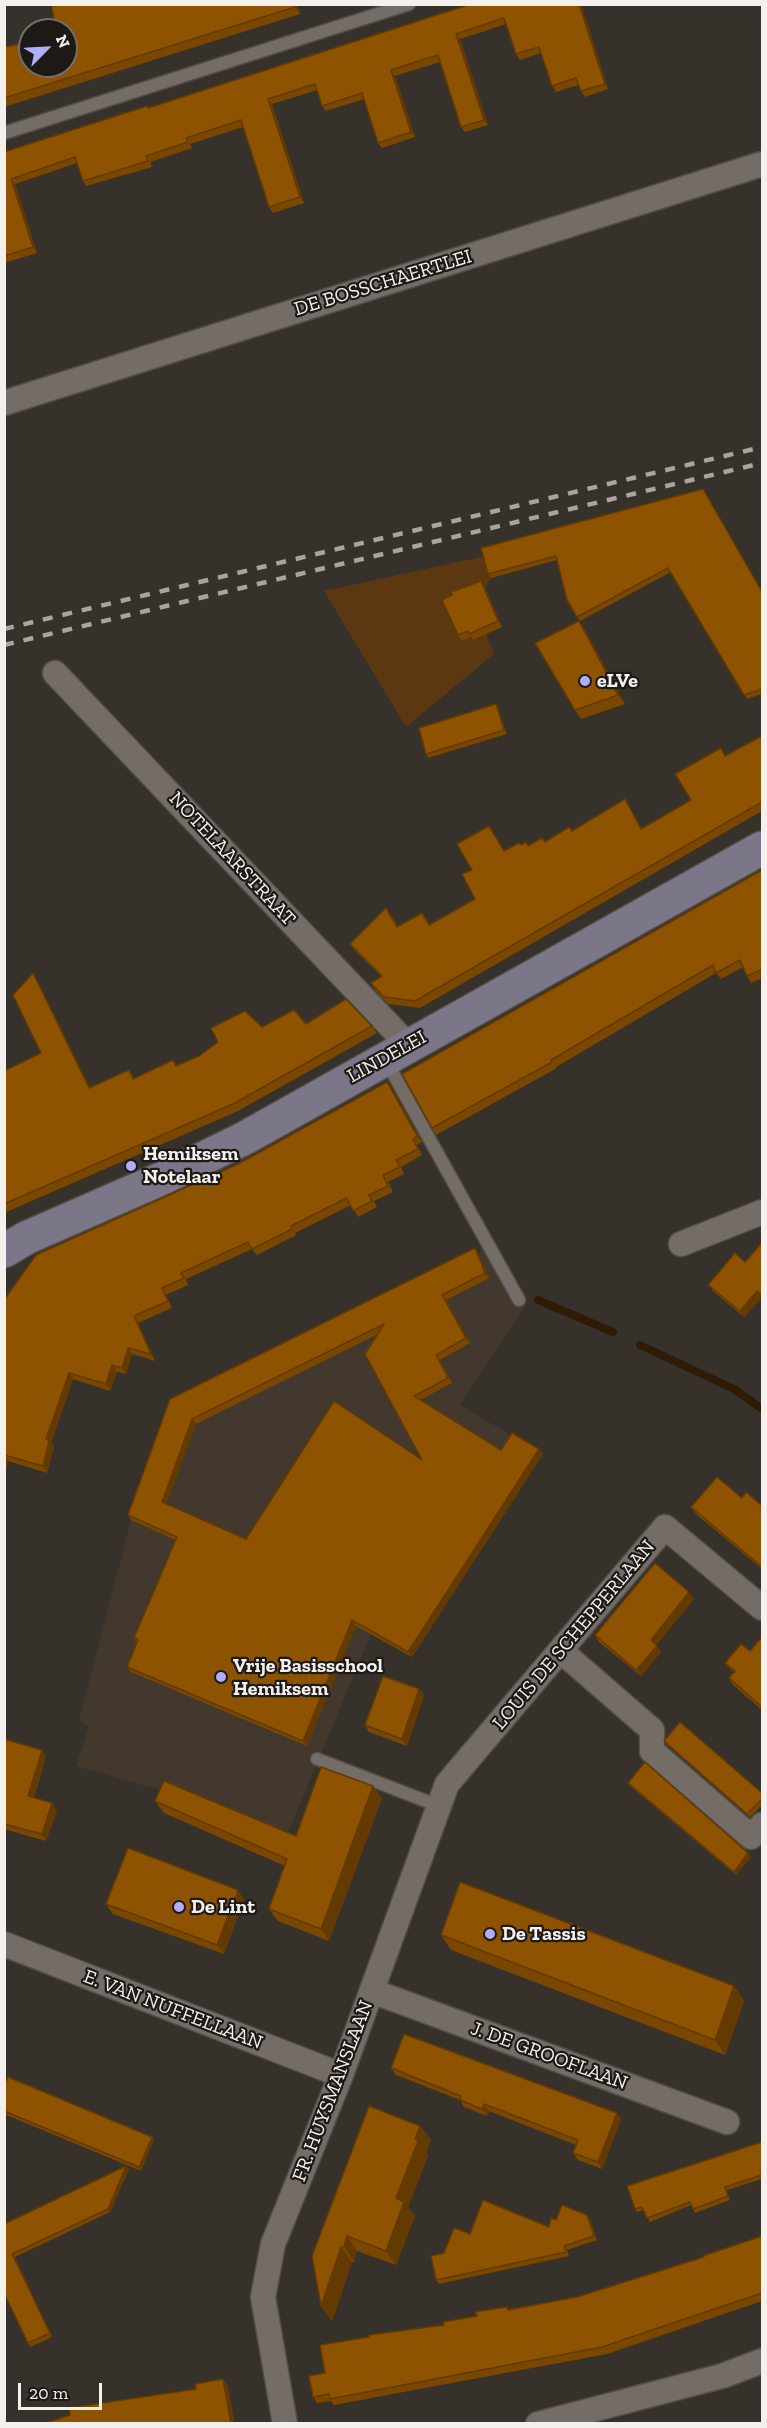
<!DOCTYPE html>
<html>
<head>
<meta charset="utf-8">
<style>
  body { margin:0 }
  #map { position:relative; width:767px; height:2428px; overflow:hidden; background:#36312b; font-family:"Zilla Slab",serif }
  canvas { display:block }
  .frame { position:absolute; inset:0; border:6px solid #f4f0ed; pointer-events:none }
  .north { position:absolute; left:18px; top:18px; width:60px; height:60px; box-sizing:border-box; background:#1c1917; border:2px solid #726f6d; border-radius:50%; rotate:66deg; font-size:16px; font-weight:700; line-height:24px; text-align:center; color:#f4f0ed }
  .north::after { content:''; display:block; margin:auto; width:21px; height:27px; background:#b0aefa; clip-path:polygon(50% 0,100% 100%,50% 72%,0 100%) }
  .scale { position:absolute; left:18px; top:2383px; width:84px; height:27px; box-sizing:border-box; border:3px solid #f4f0ed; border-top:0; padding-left:8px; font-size:18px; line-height:21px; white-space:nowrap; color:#f4f0ed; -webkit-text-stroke:4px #1c1917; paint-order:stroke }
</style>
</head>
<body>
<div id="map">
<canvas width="767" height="2428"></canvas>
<div class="frame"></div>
<div class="north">N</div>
<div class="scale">20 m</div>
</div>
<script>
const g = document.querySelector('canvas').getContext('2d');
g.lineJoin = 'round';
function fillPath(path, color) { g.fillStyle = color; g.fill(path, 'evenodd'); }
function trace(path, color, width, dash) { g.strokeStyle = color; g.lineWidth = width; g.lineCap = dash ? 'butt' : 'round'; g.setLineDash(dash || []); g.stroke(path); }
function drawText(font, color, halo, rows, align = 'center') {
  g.font = font + ' "Zilla Slab",serif'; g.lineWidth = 4.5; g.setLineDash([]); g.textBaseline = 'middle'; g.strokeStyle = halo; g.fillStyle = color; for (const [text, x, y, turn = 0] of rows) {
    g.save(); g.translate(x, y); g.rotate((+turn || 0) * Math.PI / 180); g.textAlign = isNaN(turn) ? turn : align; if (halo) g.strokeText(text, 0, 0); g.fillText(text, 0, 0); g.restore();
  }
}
fillPath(new Path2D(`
  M489 1248 519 1299 527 1303 460 1405 543 1454 412 1657 371 1634 285 1840 172 1793 76 1766 89 1726 79 1720 131 1520 174 1404Z`), '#43382e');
fillPath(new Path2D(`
  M485 556 491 578 485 587 472 637 473 639 486 634 494 654 406 727 324 591Z`), '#5b3811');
trace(new Path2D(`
  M538 1300 613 1332
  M640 1345 734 1389 762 1409`), '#2f1b06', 8);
const lane = new Path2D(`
  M4 133 409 4
  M385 1059 519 1300
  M317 1759 439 1806`);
const street = new Path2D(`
  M4 403 762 164
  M55 673 409 1046
  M681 1244 762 1212
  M561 1651 652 1730V1751L751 1837 762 1825
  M4 1944 341 2075
  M372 1991 727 2122
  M285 2424 263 2297 273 2244 341 2075 447 1784 665 1527 762 1608
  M538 2424 722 2376 762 2361`);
const secondary = new Path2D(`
  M4 1251 26 1238 163 1178 245 1138 762 848`);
trace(lane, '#514d48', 15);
trace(street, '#514d48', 27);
trace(secondary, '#514d48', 36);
trace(lane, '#746d67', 12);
trace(street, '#746d67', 24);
trace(secondary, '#7c7788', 33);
trace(new Path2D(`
  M4 629 762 447
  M4 645 762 463`), '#a9a4a0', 4.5, [10, 10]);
fillPath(new Path2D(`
  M51 4H297L300 14 4 107V47L30 66 56 29Z
  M471 4H581L608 89 585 97 581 91 578 85 556 92 552 86 541 53 520 60 516 54 506 24 460 39 488 125 465 132 461 127 440 62 395 76 415 137 382 148 378 143 364 99 326 111 322 106 317 90 272 104 304 203 273 213 269 207 243 127 190 144 192 148 150 162 152 167 86 186 83 181 77 163 15 184 37 253 4 263V152L149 108Z
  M703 489 762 591V694L747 699 671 572 580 621 567 600 557 560 491 578 488 574Z
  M481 581 485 587 502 627 473 640 471 637 462 641 458 635 452 595Z
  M585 630 625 704 581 719 575 710Z
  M498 708 507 734 428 758 426 754Z
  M762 736V811L420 1008 388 1004 375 990 371 983 381 976 355 951 350 944 391 915 398 926 427 919 430 924 475 899 472 870 494 833 504 851 521 845 529 846 542 838 545 842 572 831 625 799 642 829 691 800 726 755Z
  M762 870V978L751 983 747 976 743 967 721 979 716 973 556 1067 557 1068 436 1135 432 1128Z
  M37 980 90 1088 129 1070 135 1079 177 1066 262 1027 306 1024 372 1026 377 1033 238 1111 4 1213V1071L41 1053Z
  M387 1082 422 1142 417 1145 422 1155 401 1167 404 1174 388 1182 393 1192 374 1201 377 1207 358 1217 351 1205 295 1233 296 1235 257 1255 252 1249 186 1279 188 1285 166 1295 172 1308 138 1323 155 1361 132 1354 126 1374 117 1372 110 1391 73 1379 51 1443 54 1447 47 1473 8 1461 5 1474 4 1300 238 1164Z
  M762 1246V1298V1297L744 1317 713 1291 708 1285 745 1262Z
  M478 1254 489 1278 446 1300 470 1343 440 1360 452 1383 420 1400 501 1450 539 1449 543 1454 412 1657 356 1626 307 1746 131 1672 127 1667 137 1642 134 1638 176 1540 131 1520 128 1515 170 1399ZM378 1334 422 1460 246 1539 166 1504 196 1424Z
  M742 1498 762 1506V1569L696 1514 691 1507Z
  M694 1599 656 1645 661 1652 641 1676 599 1642 595 1635Z
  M762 1637V1710L733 1685 729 1678 734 1672 730 1669 725 1663 750 1651Z
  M424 1695 407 1746 369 1732 365 1725Z
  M4 1739 46 1756 34 1798 57 1810 46 1841 4 1829Z
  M664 1741 762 1793V1805L750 1817 666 1744Z
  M628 1783 748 1853 751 1857 736 1875 630 1786Z
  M382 1798 329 1941 278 1921 269 1909 285 1866 164 1813 155 1801 296 1836Z
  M244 1899 224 1954 113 1914 106 1904Z
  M441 1935 734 1986 744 2001 725 2055 451 1950Z
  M391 2068 617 2113 621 2119 602 2169 578 2160 573 2153 576 2145 489 2111 487 2116 464 2107 460 2100 396 2075Z
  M4 2086 154 2140 141 2171 4 2114Z
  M420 2126 431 2140 426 2153 428 2156 408 2207 415 2216 396 2265 357 2251 354 2262H352L332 2321 321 2306 312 2256Z
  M762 2142V2179L727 2190 730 2200 695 2213 691 2205 650 2222 644 2210 637 2212 635 2209Z
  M129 2169 110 2212 15 2257 52 2337 30 2347 28 2343 4 2224Z
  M587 2215 590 2219 597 2240 567 2250 569 2256 439 2284 436 2280 444 2253 470 2234 549 2227 556 2220Z
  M762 2236V2301L607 2354 334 2405 331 2401 317 2403 313 2397 325 2373 444 2325 507 2307 508 2309 577 2297 704 2257Z`), '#7a4700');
fillPath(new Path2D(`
  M294 4H297L300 14 295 7Z
  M579 4H581L608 89 605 84Z
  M456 34 460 39 488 125 484 120Z
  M391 70 395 76 415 137 411 132Z
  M268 99 272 104 304 203 300 197Z
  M11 179 15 184 37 253 33 247Z
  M481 581 485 587 502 627 498 621Z
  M579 621 585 630 625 704 618 695Z
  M496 704 498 708 507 734 504 730Z
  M625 799 629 806 646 836 641 829Z
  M33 973 37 980 94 1095 89 1088Z
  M387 1082 392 1088 422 1142 417 1136Z
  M475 1248 478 1254 489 1278 485 1273Z
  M757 1291 762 1297 744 1317 740 1311Z
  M442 1295 446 1300 470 1343 466 1338Z
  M134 1316 138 1323 155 1361 151 1354Z
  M128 1348 132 1354 126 1374 122 1368Z
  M112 1365 117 1372 110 1391 106 1384Z
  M69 1373 73 1379 51 1443 54 1447 47 1473 43 1466 46 1439Z
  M192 1419 196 1424 165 1507 162 1502Z
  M539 1449 543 1454 412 1657 408 1652Z
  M4 1456 8 1461 5 1474H4Z
  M689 1592 694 1599 655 1647 651 1640Z
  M352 1620 356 1626 307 1746 303 1741Z
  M657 1646 661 1652 641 1676 636 1670Z
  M419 1689 424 1695 407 1746 402 1739Z
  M42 1750 46 1756 32 1803 28 1796Z
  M373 1786 382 1798 329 1941 321 1929Z
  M52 1803 57 1810 46 1841 42 1834Z
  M748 1853 751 1857 736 1875 734 1872Z
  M238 1890 244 1899 224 1954 217 1945Z
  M734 1986 744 2001 725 2055 715 2040Z
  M484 2104 489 2111 487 2116 482 2109Z
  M617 2113 621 2119 602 2169 598 2162Z
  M420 2126 431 2140 426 2153 428 2156 408 2207 415 2216 396 2265 386 2251 396 2198Z
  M152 2137 154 2140 141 2171 139 2167Z
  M126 2166 129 2169 110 2212 108 2209Z
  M587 2215 590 2219 597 2240 594 2236Z
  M347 2236 357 2251 354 2262 344 2247Z
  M341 2247 352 2262 332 2321 321 2306Z
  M12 2254 15 2257 52 2337 50 2333Z
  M223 2379 228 2386 235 2424H231Z`), '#633a00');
const building = new Path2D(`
  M51 4H294L295 7 4 98V47L30 42V66H66V30H54L56 29Z
  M471 4H579L605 84 581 91 576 78 552 86 539 47 516 54 504 18 456 34 484 120 461 127 438 55 391 70 411 132 378 143 362 93 322 106 315 84 268 99 300 197 269 207 241 120 186 138 188 142 146 156 148 161 83 181 75 157 11 179 33 247 4 256V152L147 106 148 108Z
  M703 489 762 592V689L744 695 668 568 577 617 567 600 556 556 488 574 481 548Z
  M481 581 498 621 469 634 468 631 458 635 442 600 452 595 451 592Z
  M579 621 618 695 575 710 535 643Z
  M496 704 504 730 426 754 419 728Z
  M762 736V802L415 1001 384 997 371 983 382 976 350 944 386 908 397 927 422 913 429 925 475 899 462 874 472 870 457 844 489 826 504 851 519 843 521 845 526 842 528 846 542 838 545 842 569 827 572 831 625 799 641 829 691 800 675 774 721 748 725 756Z
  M762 870V974L761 970 747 976 740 960 716 973 713 965 551 1060 552 1062 432 1128 402 1074Z
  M33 973 89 1088 129 1070 133 1079 173 1060 176 1066 199 1056 218 1042 211 1028 245 1011 262 1027 294 1010 306 1024 346 999 372 1026 233 1104 4 1204V1071L41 1053 13 995Z
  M387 1082 417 1136 413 1139 418 1149 396 1160 400 1167 383 1175 388 1186 369 1195 372 1201 353 1211 347 1198 291 1226 292 1229 252 1249 248 1242 181 1273 184 1278 162 1288 168 1301 134 1316 151 1354 128 1348 122 1368 112 1365 106 1384 69 1373 46 1439 49 1441 43 1466 4 1455V1300L36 1255 238 1164Z
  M761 1244 762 1246V1295L757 1291 740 1311 708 1285 735 1253 745 1262Z
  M475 1248 485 1273 442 1295 466 1338 436 1355 448 1378 414 1396 501 1450 512 1433 539 1449 408 1652 352 1620 303 1741 127 1667 138 1640 134 1638 177 1537 128 1515 170 1399ZM384 1324 365 1354 422 1460 334 1401 246 1539 162 1502 192 1419Z
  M717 1477 742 1498 746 1492 762 1506V1567L691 1507Z
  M655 1563 689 1592 651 1640 657 1646 636 1670 595 1635Z
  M762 1637V1707L729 1678 735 1671 725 1663 741 1644 750 1651Z
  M383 1676 419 1689 402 1739 365 1725Z
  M680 1722 762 1793V1799L747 1814 664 1741Z
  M4 1739 42 1750 28 1796 52 1803 42 1834 4 1824Z
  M645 1762 748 1853 734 1872 628 1783Z
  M321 1767 373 1786 321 1929 269 1909 287 1859 155 1801 164 1781 296 1836Z
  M128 1848 238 1890 217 1945 106 1904Z
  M460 1882 734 1986 715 2040 441 1935Z
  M404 2034 617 2113 598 2162 573 2153 578 2140 484 2104 482 2109 460 2100 461 2096 391 2068Z
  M8 2077 152 2137 139 2167 4 2111V2086Z
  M369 2106 420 2126 415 2139 418 2141 396 2198 404 2202 386 2251 347 2236 344 2247H341L321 2306 312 2256Z
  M762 2142V2175L725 2187 728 2196 693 2209 690 2202 647 2218 642 2207 635 2209 627 2186Z
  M126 2166 108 2209 12 2254 50 2333 28 2343 4 2293V2224Z
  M483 2200 549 2227 551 2218 556 2220 562 2205 587 2215 594 2236 564 2246 566 2252 436 2280 431 2256 444 2253 454 2228 470 2234Z
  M762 2236V2293L602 2347 330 2399 329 2394 313 2397 309 2376 325 2373 320 2345 369 2337V2335L444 2325 443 2322 477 2316 475 2312 507 2307 508 2310 577 2297 704 2257 703 2256Z
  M223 2379 231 2424H43L70 2415 69 2408 196 2389 195 2384Z`);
fillPath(building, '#8e5300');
trace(building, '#633a00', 1.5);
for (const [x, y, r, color] of [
  [585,681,6,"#b0aefa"],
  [131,1166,6,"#b0aefa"],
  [221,1677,6,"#b0aefa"],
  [179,1907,6,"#b0aefa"],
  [490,1934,6,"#b0aefa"]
]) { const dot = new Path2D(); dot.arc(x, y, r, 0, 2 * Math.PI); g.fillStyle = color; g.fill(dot); trace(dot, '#1c1917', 2); }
drawText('20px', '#f4f0ed', '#1c1917', [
  ["DE BOSSCHAERTLEI",383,283,-17],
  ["NOTELAARSTRAAT",232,859,47],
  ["LINDELEI",387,1057,-29],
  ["LOUIS DE SCHEPPERLAAN",574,1635,-50],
  ["E. VAN NUFFELLAAN",173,2010,21],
  ["J. DE GROOFLAAN",549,2056,20],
  ["FR. HUYSMANSLAAN",333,2091,-69]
]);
drawText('bold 20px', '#f4f0ed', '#1c1917', [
  ["eLVe",597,681],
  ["Hemiksem",143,1154],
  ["Notelaar",143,1177],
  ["Vrije Basisschool",233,1666],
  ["Hemiksem",233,1689],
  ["De Lint",191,1907],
  ["De Tassis",502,1934]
], 'left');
</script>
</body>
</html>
